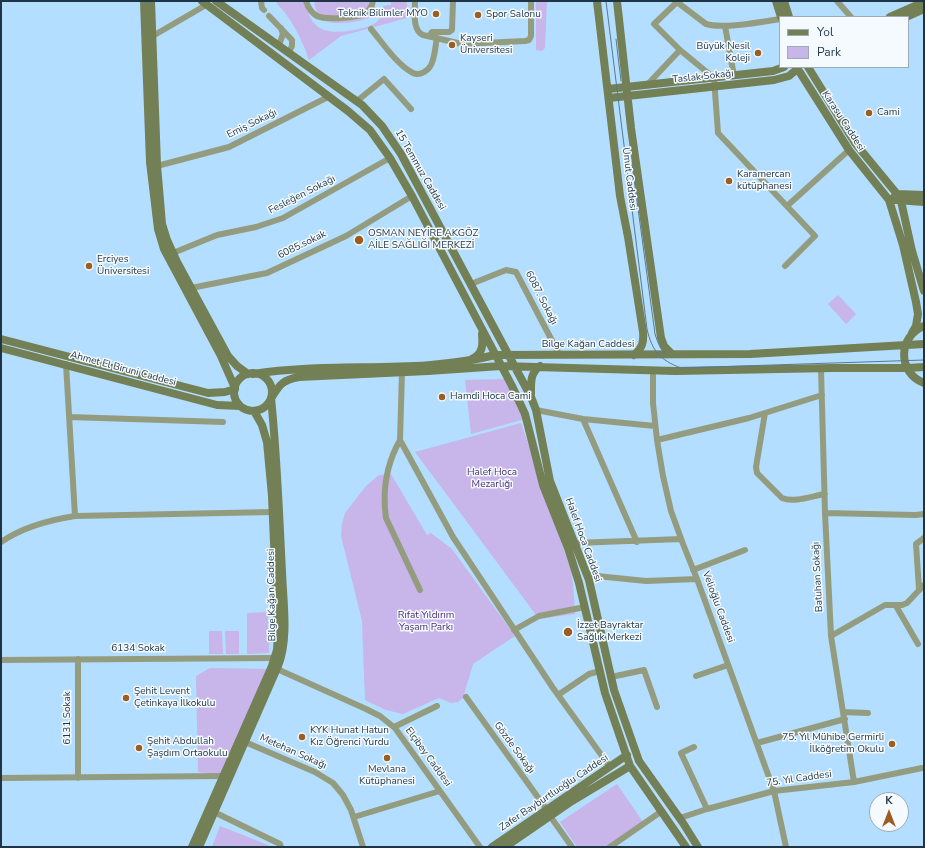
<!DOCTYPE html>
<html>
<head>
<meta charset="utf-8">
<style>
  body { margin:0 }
  #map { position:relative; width:925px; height:848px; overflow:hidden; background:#b3deff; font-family:"Nunito Sans",sans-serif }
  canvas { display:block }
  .frame { position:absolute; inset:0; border:2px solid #1f3545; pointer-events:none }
  .legend { position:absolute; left:779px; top:16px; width:130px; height:52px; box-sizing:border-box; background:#f4fafe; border:1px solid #9fabb4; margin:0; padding:5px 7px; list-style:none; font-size:12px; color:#1f3545 }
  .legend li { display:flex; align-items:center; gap:8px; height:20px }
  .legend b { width:20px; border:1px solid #9fabb4 }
  .north { position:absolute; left:869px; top:792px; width:40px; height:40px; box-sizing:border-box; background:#f4fafe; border:1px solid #9fabb4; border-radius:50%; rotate:0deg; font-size:11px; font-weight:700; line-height:16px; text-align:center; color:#1f3545 }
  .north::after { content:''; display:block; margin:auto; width:14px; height:18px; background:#9b5e22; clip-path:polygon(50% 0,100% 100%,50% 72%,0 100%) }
</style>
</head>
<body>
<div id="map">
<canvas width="925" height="848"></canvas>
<div class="frame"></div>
<ul class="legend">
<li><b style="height:5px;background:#737f54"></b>Yol</li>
<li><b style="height:11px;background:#c8b5ea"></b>Park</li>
</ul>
<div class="north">K</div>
</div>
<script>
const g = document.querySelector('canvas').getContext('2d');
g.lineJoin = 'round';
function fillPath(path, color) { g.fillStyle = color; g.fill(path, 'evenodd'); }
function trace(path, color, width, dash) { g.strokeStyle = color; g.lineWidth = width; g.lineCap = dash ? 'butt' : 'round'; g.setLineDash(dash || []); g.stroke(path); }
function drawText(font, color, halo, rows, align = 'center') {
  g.font = font + ' "Nunito Sans",sans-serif'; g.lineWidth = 3; g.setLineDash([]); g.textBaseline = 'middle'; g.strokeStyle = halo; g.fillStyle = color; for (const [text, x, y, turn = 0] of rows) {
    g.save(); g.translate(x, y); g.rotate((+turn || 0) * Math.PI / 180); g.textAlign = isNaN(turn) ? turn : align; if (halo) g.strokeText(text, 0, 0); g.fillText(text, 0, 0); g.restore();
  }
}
fillPath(new Path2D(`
  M277 1H306C309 34 332 35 359 29 367 27 376 25 380 18 383 14 383 10 383 6L391 5V1H407V18L341 36 309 60C307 57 307 54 306 51 299 35 290 16 277 4Z
  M314 1H375C375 6 376 12 372 16 364 22 332 26 323 20 317 15 315 8 314 1Z
  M536 1H547L545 48 542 51 536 50Z
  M838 295 856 314 846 324 828 304Z
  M505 379 525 419 471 434 465 380Z
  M521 423 571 571 573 583 575 614 539 619 415 452Z
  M391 474 427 535 431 533 452 549 515 636 473 664 463 698 458 702 451 703 439 698 403 714 386 710 365 700 362 621 341 536 342 524 345 513 366 486 379 475Z
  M268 612 269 653 247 654V613Z
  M209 631H222L223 654H209Z
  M225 631H239V654H226Z
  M210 668 269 669 221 775 198 772 196 676Z
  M617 784 643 822 606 847H577L560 822Z
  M220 826 268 845 271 847H212Z`), '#c8b5ea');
trace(new Path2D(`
  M261 1 262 8 264 10
  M306 1C308 7 311 13 317 16 325 20 357 18 364 14 369 11 372 7 373 1
  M415 1C415 12 412 30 423 35L462 44 525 41 529 40 531 36V1
  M837 1 851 17
  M269 16 292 40V46L289 52
  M780 19C761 22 723 29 706 24L677 2 654 24 680 50 714 78 718 133 815 236 785 266
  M725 26 734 76
  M371 29C382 42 397 65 413 73 420 76 428 71 431 65 435 57 435 47 437 38
  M429 36 432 32H449L452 30 453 1
  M151 37 206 5
  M279 45 283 34 281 28
  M647 85 680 50
  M357 101 384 79 411 109
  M157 166 229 147 328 97
  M787 206 849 150
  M173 253 217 235 256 227 283 218 390 158
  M471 284 506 270 516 272 559 354
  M191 288 267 273 346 236 412 196
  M66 364 75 516
  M821 369 825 513 831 636 854 782
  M653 370V403L657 440 663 476 671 511 683 544 697 579 774 791 786 847
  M402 372 400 440 453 537 553 688 610 767
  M536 410 583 419 655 426
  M765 413 756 467 757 473 782 498C794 503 812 496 825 494
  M69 417 223 422
  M583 419 637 542
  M400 440C386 465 382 490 386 518L420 590
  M657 440 749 418 822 395
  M825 513 916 515 924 514
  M1 542C23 527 49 520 75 516L273 512
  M575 543 681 539
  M693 570 745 550
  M587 575 646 581 697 579
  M919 589 916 544 924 538
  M896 606 918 644
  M514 630 539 616 585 607
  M831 636 885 605H902L907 603 924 585
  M78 659V778
  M1 660 275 658
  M277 669 366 709 380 716 395 728 480 847
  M696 676 728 665
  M611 677 644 670 657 707
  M558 695 589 674 600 671
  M466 697 547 810
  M843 712 868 713
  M394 727 437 706
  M245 742 315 772 333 783 343 795 351 810 363 847
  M757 743 845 719
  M694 747 681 753 707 809
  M1 778 223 776
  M214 812 280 844 281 847
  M550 816 572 847
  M354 817 440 791
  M680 818 707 809 774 791 854 782 922 768
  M610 847 662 811`), '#949c80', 6);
trace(new Path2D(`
  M144 1 150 162 158 229 164 249 220 354 235 388
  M151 1 157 165 162 224 167 240 177 262 228 356 237 366 248 374
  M202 1 348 111 370 130 390 158 412 196 512 386 525 414 543 485 568 548 579 583 605 693 630 766 686 847
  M216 1 362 105 382 126 401 154 531 397 536 410 550 481 589 580 614 690 639 761 683 823 698 847
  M597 1 620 196 628 237 643 332C644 343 642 348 634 355
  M617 1 631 128 661 338 664 346 672 354
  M776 1 781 17
  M784 1 789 17
  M890 17 924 2
  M906 17 924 9
  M808 67 855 143 897 194 901 201 912 251 924 291
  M799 71 849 150 889 200 903 245 916 302 918 314 916 326 912 333
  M608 89 773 71 784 67
  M609 98 774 80 789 76 796 70
  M894 197 897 194 924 195
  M896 200 924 202
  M924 326C898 336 897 373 924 383
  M1 339 208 393 225 392 235 389
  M1 348 217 405 240 406
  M472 359C483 354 483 345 482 334
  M234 392a19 19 0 1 1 38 0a19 19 0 1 1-38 0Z
  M253 374C333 361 416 375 495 355L750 354 924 344
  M531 394C531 383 530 373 540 366
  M272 397C280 384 283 380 299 377L428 371 501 366 675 371 832 368H907L924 367
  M192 847 272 666 277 650 278 636 272 496 267 442 262 425 254 411
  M199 847 278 666C289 639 283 602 282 572 279 514 277 456 271 398
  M492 847 627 755
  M505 847 572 801 630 766`), '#737f54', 8);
trace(new Path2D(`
  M606 1 647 329C652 351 660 360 681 368L924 360
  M616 39 621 81
  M632 164 655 334C658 343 660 349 666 355`), '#5a798f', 1);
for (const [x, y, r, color] of [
  [436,14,4,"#9b5e22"],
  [478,15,4,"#9b5e22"],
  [452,45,4,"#9b5e22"],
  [758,53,4,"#9b5e22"],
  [869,113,4,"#9b5e22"],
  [729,181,4,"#9b5e22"],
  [359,240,5,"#9b5e22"],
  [89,266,4,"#9b5e22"],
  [442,397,4,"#9b5e22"],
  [568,632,5,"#9b5e22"],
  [126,698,4,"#9b5e22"],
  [302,737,4,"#9b5e22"],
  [892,744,4,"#9b5e22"],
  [139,748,4,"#9b5e22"],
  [387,758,4,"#9b5e22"]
]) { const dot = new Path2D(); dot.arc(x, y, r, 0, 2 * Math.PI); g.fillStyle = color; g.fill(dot); trace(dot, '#f4fafe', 1.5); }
drawText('10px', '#1f3545', '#f4fafe', [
  ["Teknik Bilimler MYO",428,14,"right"],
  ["Spor Salonu",486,15],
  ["Kayseri",460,39],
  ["Üniversitesi",460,51],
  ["Büyük Nesil",750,47,"right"],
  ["Koleji",750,59,"right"],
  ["Cami",877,113],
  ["Karamercan",737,175],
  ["kütüphanesi",737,187],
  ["OSMAN NEYİRE AKGÖZ",368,234],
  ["AİLE SAĞLIĞI MERKEZİ",368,246],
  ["Erciyes",97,260],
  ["Üniversitesi",97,272],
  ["Hamdi Hoca Cami",450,397],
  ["İzzet Bayraktar",577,626],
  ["Sağlık Merkezi",577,638],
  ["Şehit Levent",134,692],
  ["Çetinkaya İlkokulu",134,704],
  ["KYK Hunat Hatun",310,731],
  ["Kız Öğrenci Yurdu",310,743],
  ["75. Yıl Mühibe Germirli",884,738,"right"],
  ["İlköğretim Okulu",884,750,"right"],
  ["Şehit Abdullah",147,742],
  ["Şaşdım Ortaokulu",147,754],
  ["Mevlana",387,770,"center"],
  ["Kütüphanesi",387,782,"center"]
], 'left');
drawText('10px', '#1f3545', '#f4fafe', [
  ["Taslak Sokağı",703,77,-6],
  ["Karasu Caddesi",843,121,57],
  ["Emiş Sokağı",252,124,-26],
  ["15 Temmuz Caddesi",420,170,60],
  ["Umut Caddesi",629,179,83],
  ["Fesleğen Sokağı",302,195,-27],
  ["6085.sokak",302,245,-26],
  ["6087. Sokağı",541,298,63],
  ["Bilge Kağan Caddesi",588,345],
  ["Ahmet El Biruni Caddesi",123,369,15],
  ["Halef Hoca Caddesi",583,540,70],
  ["Batuhan Sokağı",818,577,-93],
  ["Bilge Kağan Caddesi",272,595,-91],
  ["Velioğlu Caddesi",718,607,70],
  ["6134 Sokak",138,649],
  ["6131 Sokak",68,718,-90],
  ["Gözde Sokağı",514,748,54],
  ["Metehan Sokağı",293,752,24],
  ["Elçibey Caddesi",428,757,54],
  ["75. Yıl Caddesi",799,779,-8],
  ["Zafer Bayburtluoğlu Caddesi",554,793,-34]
]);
drawText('10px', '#4f2e79', '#f4fafe', [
  ["Halef Hoca",492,473],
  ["Mezarlığı",492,485],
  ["Rıfat Yıldırım",426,616],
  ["Yaşam Parkı",426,628]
]);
</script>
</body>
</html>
